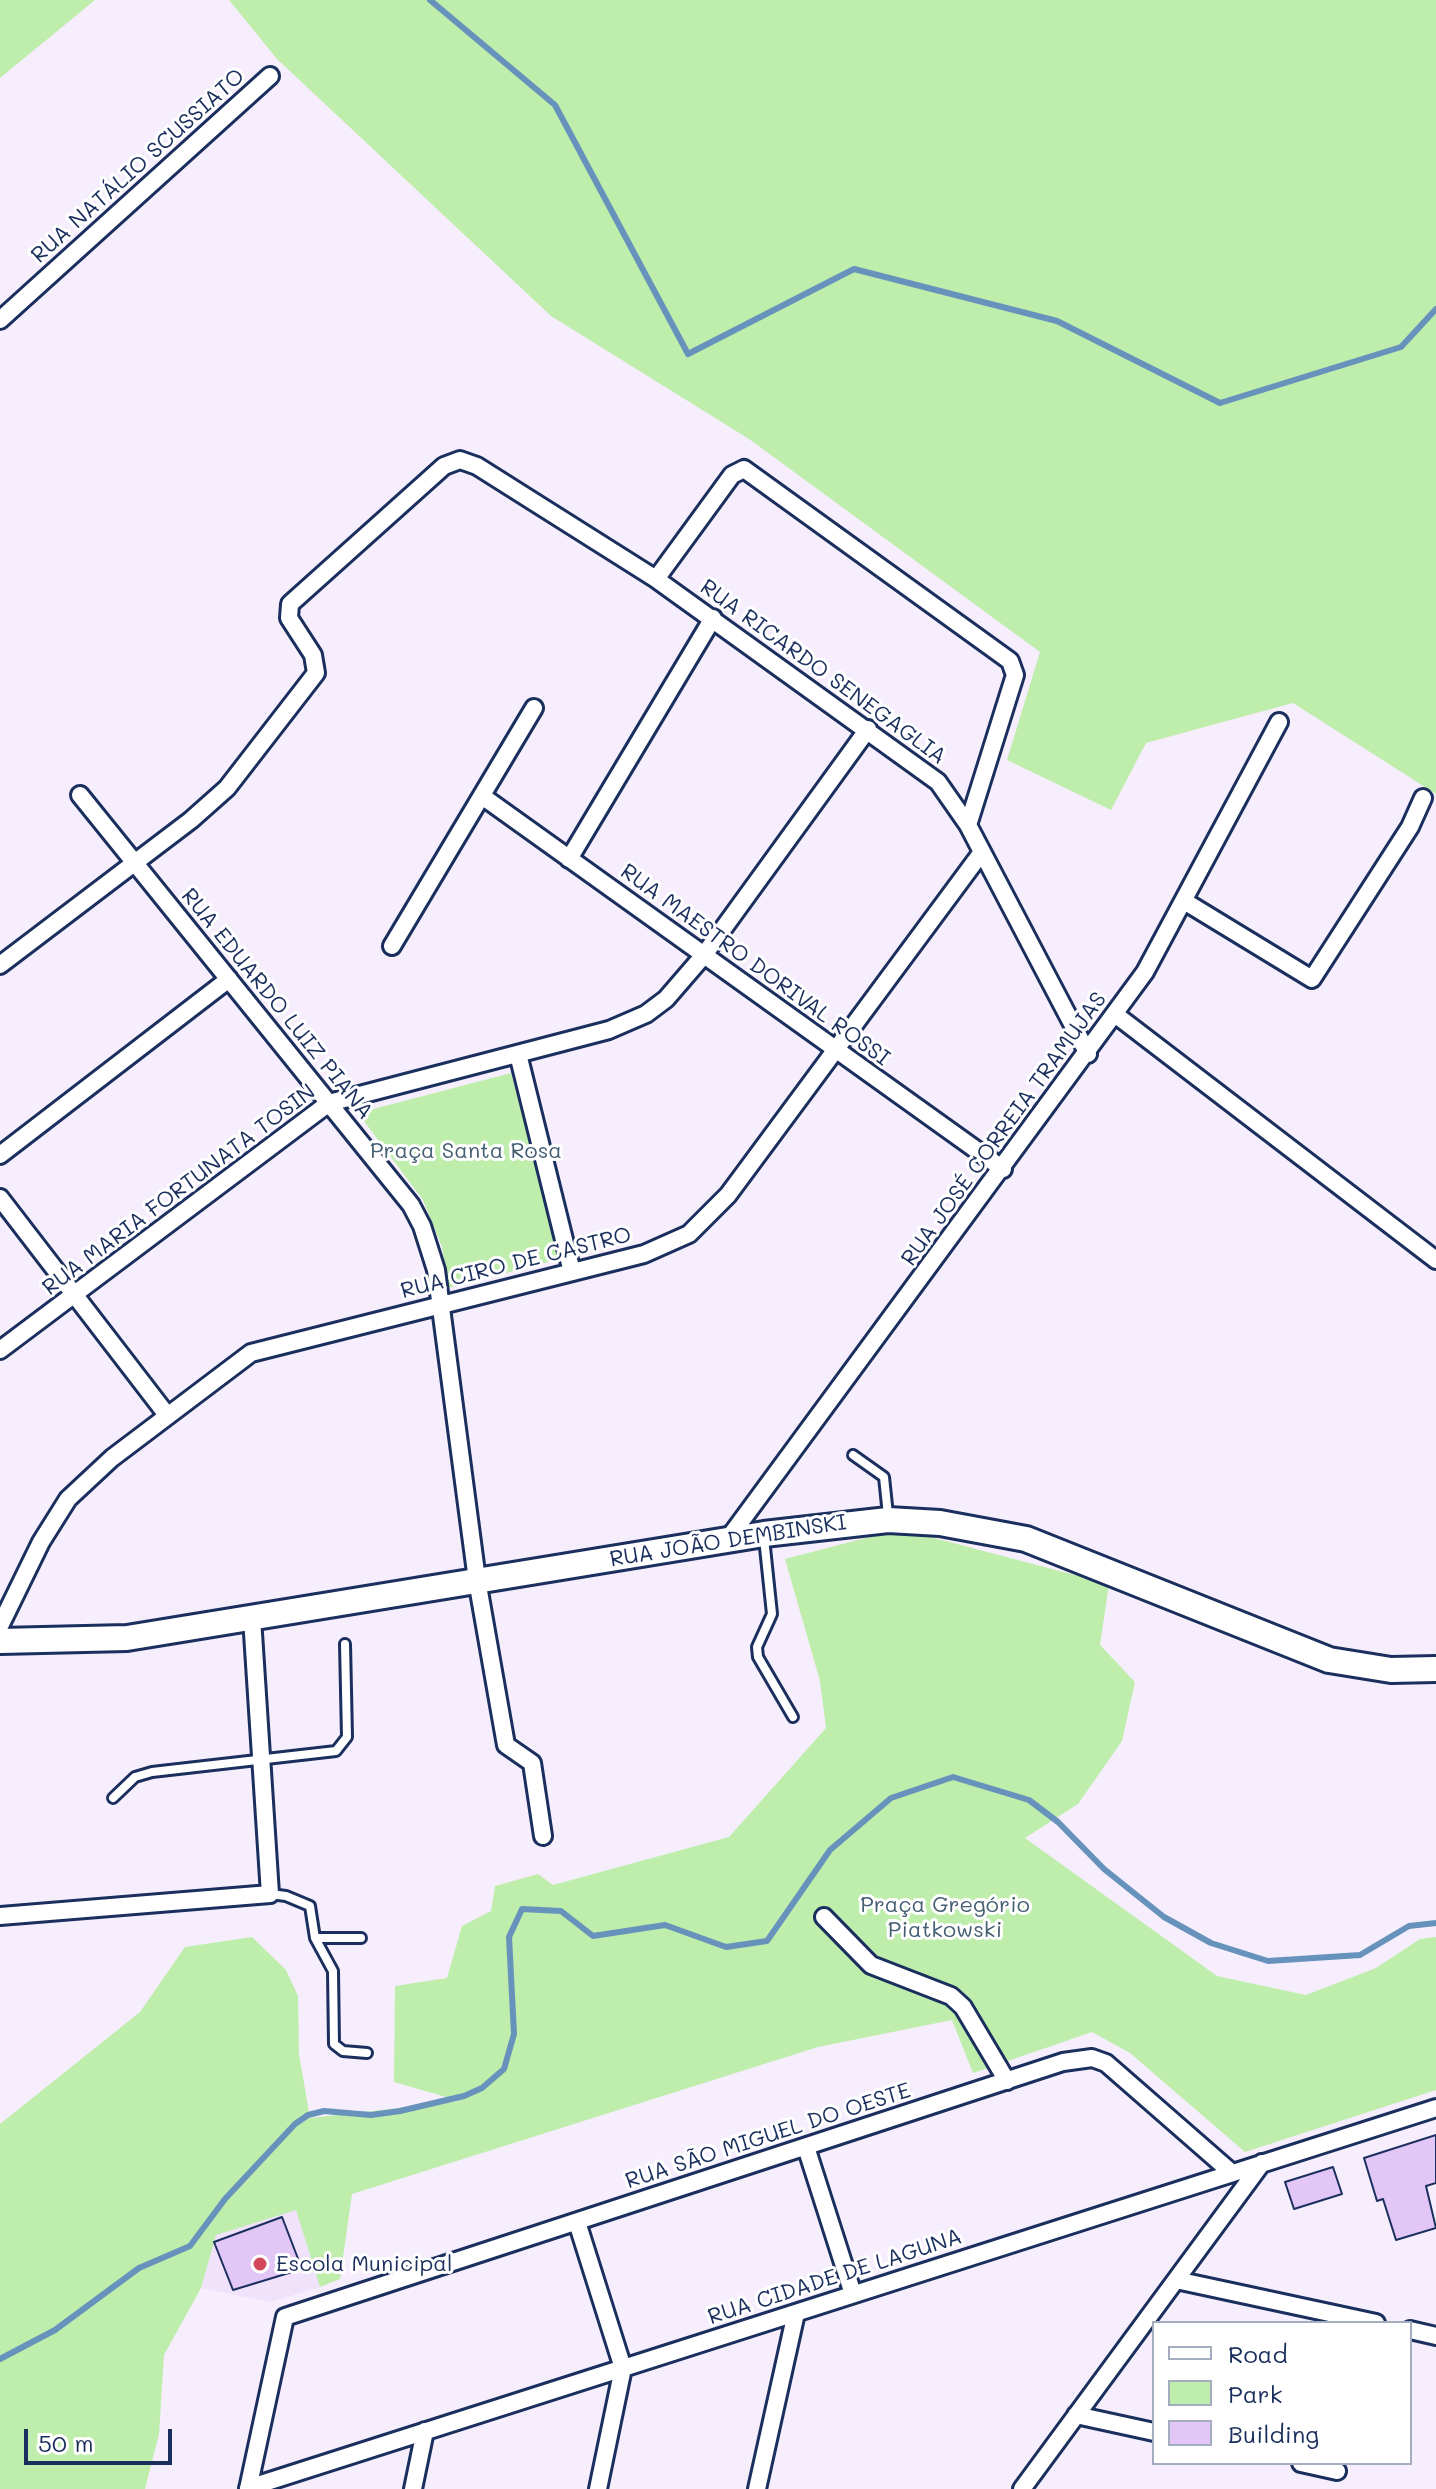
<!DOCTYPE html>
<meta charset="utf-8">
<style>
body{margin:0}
#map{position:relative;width:1436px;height:2489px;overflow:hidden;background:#f6eefc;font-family:Mali,sans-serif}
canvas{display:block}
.legend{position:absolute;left:1152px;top:2321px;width:260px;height:144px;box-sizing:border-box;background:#fff;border:2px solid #a4acbf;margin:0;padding:10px 14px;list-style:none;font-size:24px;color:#1b2f5e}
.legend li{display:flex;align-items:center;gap:16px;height:40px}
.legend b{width:40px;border:2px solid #a4acbf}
.scale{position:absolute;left:24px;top:2429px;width:148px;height:36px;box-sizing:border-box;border:4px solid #1b2f5e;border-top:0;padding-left:10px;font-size:24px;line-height:28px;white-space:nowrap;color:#1b2f5e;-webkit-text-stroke:6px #fff;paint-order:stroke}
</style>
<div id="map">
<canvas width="1436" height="2489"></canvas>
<ul class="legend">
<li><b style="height:10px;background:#fff"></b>Road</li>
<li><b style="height:22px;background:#beedac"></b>Park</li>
<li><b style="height:22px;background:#e2c6f5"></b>Building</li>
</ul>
<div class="scale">50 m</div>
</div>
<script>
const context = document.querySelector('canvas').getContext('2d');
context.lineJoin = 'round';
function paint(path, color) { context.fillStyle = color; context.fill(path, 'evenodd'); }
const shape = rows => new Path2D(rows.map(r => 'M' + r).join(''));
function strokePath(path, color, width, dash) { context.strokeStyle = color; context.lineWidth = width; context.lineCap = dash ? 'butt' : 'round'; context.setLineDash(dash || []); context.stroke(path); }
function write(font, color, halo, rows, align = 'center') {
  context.font = font + ' Mali,sans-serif'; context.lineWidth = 6; context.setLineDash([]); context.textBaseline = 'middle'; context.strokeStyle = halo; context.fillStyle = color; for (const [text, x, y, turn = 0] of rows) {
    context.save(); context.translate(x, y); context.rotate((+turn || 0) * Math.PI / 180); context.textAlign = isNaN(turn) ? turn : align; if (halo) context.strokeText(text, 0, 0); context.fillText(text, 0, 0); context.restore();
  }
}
const built = shape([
 [296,2209,320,2287,271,2302,201,2288,216,2235]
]);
const green = shape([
 [0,0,95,0,0,78],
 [229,0,1436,0,1436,794,1293,703,1146,743,1111,810,1007,760,1040,652,749,439,551,316,277,59],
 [511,1073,560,1259,448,1288,442,1247,423,1200,358,1113],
 [900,1529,1109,1584,1100,1645,1135,1682,1122,1741,1078,1804,1025,1838,1217,1976,1306,1995,1376,1968,1420,1939,1436,1937,1436,2090,1245,2152,1130,2053,1092,2032,973,2073,952,2020,818,2047,352,2194,340,2279,320,2287,296,2210,216,2235,201,2288,164,2355,159,2434,145,2489,0,2489,0,2124,140,2012,185,1947,252,1937,286,1970,298,1996,299,2054,310,2118,460,2101,394,2082,395,1986,447,1978,462,1926,491,1911,495,1886,538,1874,553,1885,729,1837,826,1728,820,1681,785,1559]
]);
const stream = shape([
 [430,0,555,105,688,354,854,269,1057,321,1220,403,1401,347,1436,309],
 [0,2359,55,2330,139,2268,190,2246,225,2199,295,2124,308,2115,324,2111,371,2115,400,2111,464,2096,482,2088,504,2069,514,2034,509,1937,522,1909,561,1911,593,1936,665,1925,726,1947,767,1941,830,1850,891,1798,953,1777,1029,1800,1058,1822,1104,1869,1164,1917,1211,1943,1268,1961,1360,1955,1409,1926,1436,1923]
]);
const building = shape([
 [1436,2135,1436,2183,1426,2186,1436,2228,1396,2240,1383,2199,1377,2201,1364,2158,1436,2135],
 [1333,2167,1342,2194,1294,2209,1285,2182,1333,2167],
 [282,2217,302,2269,233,2290,214,2242,282,2217]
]);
const lane = shape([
 [853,1455,884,1477,888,1515],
 [764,1538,772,1614,757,1647,758,1657,793,1717],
 [113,1798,135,1777,152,1772,336,1751,347,1737,345,1644],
 [270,1894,286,1896,310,1906,315,1938,361,1938],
 [315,1938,333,1971,334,2044,343,2051,367,2053]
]);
const street = shape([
 [0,320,270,76],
 [656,579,732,475,744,469,1010,661,1015,675,968,825],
 [80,795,411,1205,422,1226,436,1270,477,1580,506,1745,532,1763,543,1836],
 [482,796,1003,1169],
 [569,859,713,618],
 [1184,901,1312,979,1410,827,1423,798],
 [392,946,534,708],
 [0,965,191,820,227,788,316,673,313,655,289,618,290,604,444,466,460,460,477,466,656,579,938,782,968,825,1088,1054],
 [1116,1015,1436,1260],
 [518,1054,572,1272],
 [0,1155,229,979],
 [0,1198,167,1415],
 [0,1350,329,1103,609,1030,646,1014,666,999,704,955,868,729],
 [728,1539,1145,972,1279,722],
 [0,1626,41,1542,68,1499,112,1458,251,1353,644,1254,689,1234,728,1195,982,852],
 [0,1916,270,1894,252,1618],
 [824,1917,871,1965,951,1996,963,2007,1007,2081],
 [806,2147,853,2294],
 [577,2222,623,2368,598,2489],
 [1176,2280,1376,2323],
 [1410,2330,1436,2336],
 [1076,2415,1154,2432],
 [1301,2463,1337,2471],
 [248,2488,1436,2108],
 [248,2489,285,2317,1063,2062,1092,2058,1106,2063,1232,2173],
 [413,2489,425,2431],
 [757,2489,796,2313],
 [1022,2489,1262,2163]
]);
const secondary = shape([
 [0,1641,127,1638,764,1534,888,1520,940,1523,1026,1539,1329,1660,1391,1670,1436,1669]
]);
const markers = [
 [260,2264,8,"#d1495b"]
];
const streetNames = [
 ["RUA NATÁLIO SCUSSIATO",138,166,-42],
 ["RUA RICARDO SENEGAGLIA",823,672,36],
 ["RUA MAESTRO DORIVAL ROSSI",755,965,36],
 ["RUA EDUARDO LUIZ PIANA",277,1004,51],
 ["RUA JOSÉ CORREIA TRAMUJAS",1004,1129,-54],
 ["RUA MARIA FORTUNATA TOSIN",179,1190,-37],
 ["RUA CIRO DE CASTRO",516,1263,-14],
 ["RUA JOÃO DEMBINSKI",728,1541,-9],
 ["RUA SÃO MIGUEL DO OESTE",768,2136,-18],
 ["RUA CIDADE DE LAGUNA",835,2277,-18]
];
const parkNames = [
 ["Praça Santa Rosa",466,1151],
 ["Praça Gregório",945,1905],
 ["Piatkowski",945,1930]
];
const poiNames = [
 ["Escola Municipal",276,2264]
];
paint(built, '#f0e2fa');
paint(green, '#beedac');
strokePath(stream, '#6792bc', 6);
paint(building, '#e2c6f5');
strokePath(building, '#1b2f5e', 2);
strokePath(lane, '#1b2f5e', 14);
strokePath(street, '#1b2f5e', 22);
strokePath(secondary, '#1b2f5e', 30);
strokePath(lane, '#fff', 8);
strokePath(street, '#fff', 16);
strokePath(secondary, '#fff', 24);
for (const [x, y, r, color] of markers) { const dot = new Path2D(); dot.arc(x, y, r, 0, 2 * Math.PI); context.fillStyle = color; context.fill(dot); strokePath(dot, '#fff', 3); }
write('22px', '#1b2f5e', '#fff', streetNames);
write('22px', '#445e72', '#fff', parkNames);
write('22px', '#1b2f5e', '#fff', poiNames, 'left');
</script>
